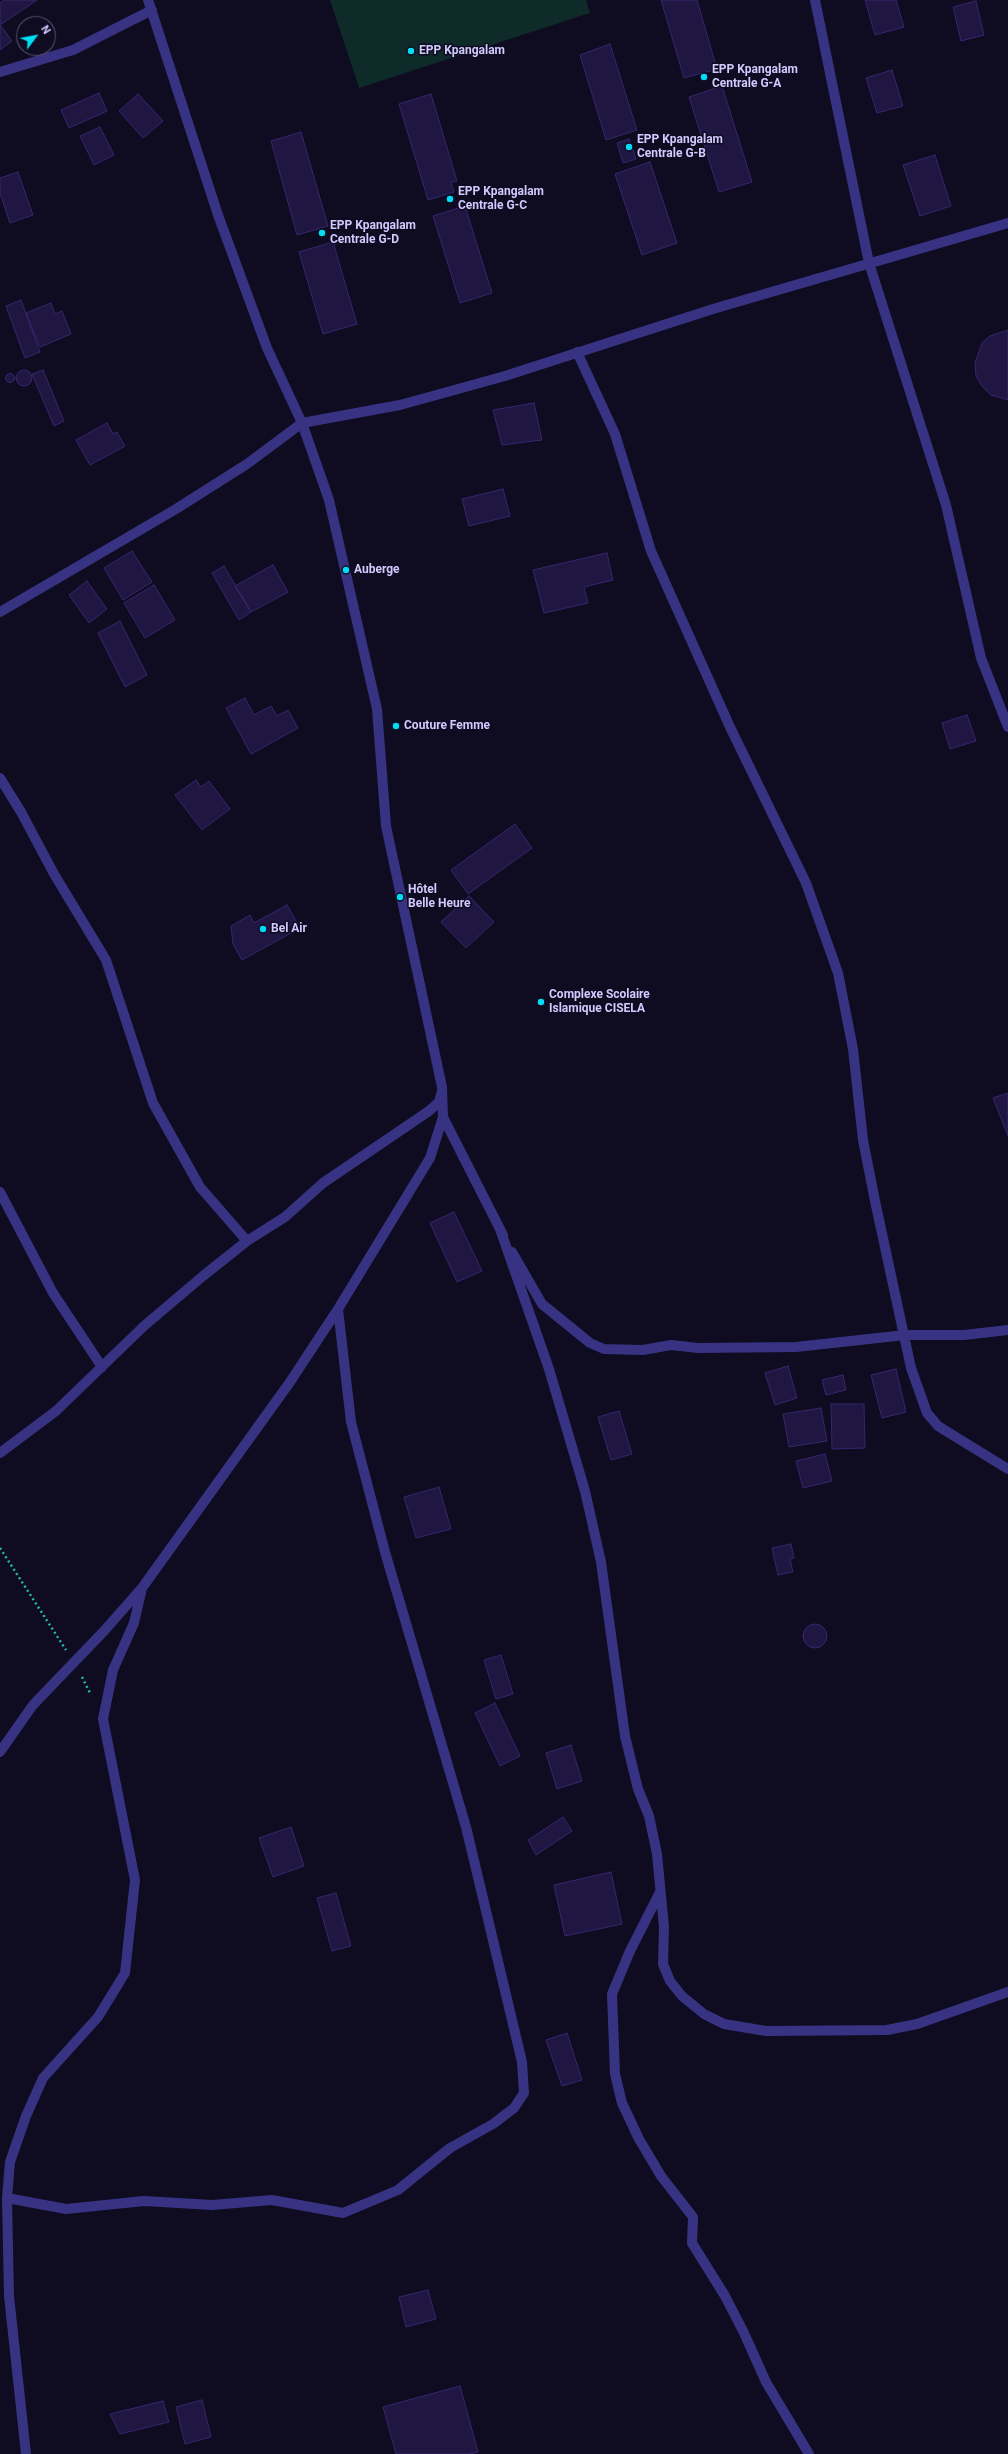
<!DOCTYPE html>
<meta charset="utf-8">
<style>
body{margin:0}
#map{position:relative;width:1008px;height:2454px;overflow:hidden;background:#0f0b20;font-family:Roboto,sans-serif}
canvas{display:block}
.north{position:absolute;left:16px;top:16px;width:40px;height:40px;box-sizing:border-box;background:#0f0b20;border:1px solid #5d5779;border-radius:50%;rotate:58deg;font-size:11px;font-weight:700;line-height:16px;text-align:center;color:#d1caff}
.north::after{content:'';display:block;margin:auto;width:14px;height:18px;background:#00dcf5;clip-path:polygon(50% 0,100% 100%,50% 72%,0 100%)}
</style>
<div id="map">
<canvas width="1008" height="2454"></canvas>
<div class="north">N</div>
</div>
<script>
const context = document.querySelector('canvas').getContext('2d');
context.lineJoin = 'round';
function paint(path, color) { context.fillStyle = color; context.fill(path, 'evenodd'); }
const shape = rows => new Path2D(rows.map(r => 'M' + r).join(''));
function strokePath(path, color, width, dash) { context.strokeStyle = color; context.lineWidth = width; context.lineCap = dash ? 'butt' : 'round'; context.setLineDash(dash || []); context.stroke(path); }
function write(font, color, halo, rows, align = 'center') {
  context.font = font + ' Roboto,sans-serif'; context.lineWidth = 3; context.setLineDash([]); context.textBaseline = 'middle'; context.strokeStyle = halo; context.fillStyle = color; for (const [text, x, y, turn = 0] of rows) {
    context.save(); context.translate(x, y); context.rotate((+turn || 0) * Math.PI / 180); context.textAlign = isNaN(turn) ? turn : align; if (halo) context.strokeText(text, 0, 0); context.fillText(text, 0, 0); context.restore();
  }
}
const green = shape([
 [330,0,586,0,590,13,359,88]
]);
const building = shape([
 [4,0,37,0,0,25,0,3,4,0],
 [661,0,697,0,717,69,684,78,661,0],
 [865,0,896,0,904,27,875,35,865,0],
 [976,1,984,35,961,41,953,7,976,1],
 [1,26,12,41,0,50,0,27,1,26],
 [610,44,637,130,606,140,580,55,610,44],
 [892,70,903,106,877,113,866,78,892,70],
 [722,86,752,182,719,192,689,97,722,86],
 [99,93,107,111,69,128,61,110,99,93],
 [138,94,163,121,143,138,119,111,138,94],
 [431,94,457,181,451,182,454,192,428,200,399,104,431,94],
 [100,127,114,155,94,165,80,136,100,127],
 [301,132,328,226,297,235,271,141,301,132],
 [629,139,636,159,623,163,617,143,629,139],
 [935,155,951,206,920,216,903,165,935,155],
 [650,162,677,243,642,255,615,174,650,162],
 [18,172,33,215,10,223,0,193,0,178,18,172],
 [465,206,492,293,460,303,433,216,465,206],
 [333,242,357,324,323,334,299,252,333,242],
 [21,300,40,352,25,358,6,306,21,300],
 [51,303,55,314,62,311,71,334,40,347,26,313,51,303],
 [1008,330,1008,400,991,395,982,386,976,376,975,363,982,343,990,336,1008,330],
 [43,370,64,421,54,426,32,374,43,370],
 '16 378a8 8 0 1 1 16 0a8 8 0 1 1-16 0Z',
 '5.5 378a4.5 4.5 0 1 1 9 0a4.5 4.5 0 1 1-9 0Z',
 [534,403,542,440,502,445,493,410,534,403],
 [107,423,113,434,117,432,125,446,90,465,76,440,107,423],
 [503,489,510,516,469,526,462,499,503,489],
 [132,551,152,582,123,600,104,568,132,551],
 [607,553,613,580,584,587,588,603,544,613,533,570,607,553],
 [273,565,288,592,251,612,235,586,273,565],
 [224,566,251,612,239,620,212,573,224,566],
 [87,581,107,609,89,623,69,595,87,581],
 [154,585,175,620,145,638,124,603,154,585],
 [120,621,147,675,125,687,98,633,120,621],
 [245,698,254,715,271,706,277,716,288,710,298,728,251,754,226,708,245,698],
 [967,715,976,741,950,749,942,723,967,715],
 [196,780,201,787,209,781,230,809,202,830,175,795,196,780],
 [515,824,532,848,468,894,451,870,515,824],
 [469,896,494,922,466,948,441,922,469,896],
 [287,905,300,928,242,960,233,944,231,926,250,915,254,923,287,905],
 [1008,1093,1008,1136,993,1098,1008,1093],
 [454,1212,482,1271,457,1282,430,1223,454,1212],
 [788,1366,797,1398,775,1405,765,1373,788,1366],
 [896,1369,906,1412,882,1418,871,1375,896,1369],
 [843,1375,846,1390,826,1395,822,1380,843,1375],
 [831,1404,864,1404,865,1448,832,1449,831,1404],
 [821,1408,827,1441,789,1447,783,1414,821,1408],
 [619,1411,632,1454,611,1460,598,1417,619,1411],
 [825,1454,832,1481,803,1488,796,1461,825,1454],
 [439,1487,451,1529,416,1538,404,1497,439,1487],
 [791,1544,794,1558,790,1559,793,1572,778,1575,772,1548,791,1544],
 '803 1636a12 12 0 1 1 24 0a12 12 0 1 1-24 0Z',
 [501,1655,513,1694,496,1699,484,1660,501,1655],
 [495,1703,520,1756,500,1766,475,1713,495,1703],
 [571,1745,582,1781,557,1789,546,1753,571,1745],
 [563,1817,572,1831,536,1855,528,1840,563,1817],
 [291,1827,304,1866,273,1877,259,1838,291,1827],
 [611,1872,622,1924,565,1936,554,1885,611,1872],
 [336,1893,351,1946,332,1951,317,1898,336,1893],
 [567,2033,582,2080,562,2086,546,2040,567,2033],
 [428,2290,436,2319,406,2327,399,2297,428,2290],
 [460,2386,478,2452,470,2454,396,2454,383,2407,460,2386],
 [202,2400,211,2437,185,2444,176,2407,202,2400],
 [163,2401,169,2422,120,2434,110,2414,163,2401]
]);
const path = shape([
 [0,1548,66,1650],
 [82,1677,91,1695]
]);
const street = shape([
 [815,0,869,263,946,505,981,658,1008,727],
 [0,72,73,50,152,10],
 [577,352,615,434,651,551,730,727,806,883,838,973,853,1049,863,1140,875,1201,911,1368,927,1413,938,1426,1008,1469],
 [0,612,176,509,247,464,302,423,400,405,505,376,713,309,1008,223],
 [0,778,21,812,54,874,106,960,153,1103,200,1187,247,1241],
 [443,1117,503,1235],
 [0,1192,53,1293,102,1367],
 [500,1229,549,1369,585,1491,601,1562,625,1736,638,1789,649,1816,657,1854,664,1927,663,1964,670,1981,682,1996,704,2014,724,2024,766,2031,887,2030,917,2024,1008,1992],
 [512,1252,542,1304,590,1343,604,1349,643,1350,671,1345,698,1348,796,1347,905,1335,964,1335,1008,1330],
 [0,1453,56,1411,144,1326,203,1276,247,1241,285,1217,323,1183,429,1111,439,1102,441,1094],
 [0,1752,33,1705,104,1631,141,1589],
 [660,1892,630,1951,612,1994,615,2074,622,2103,639,2139,661,2176,693,2217,692,2243,725,2296,744,2333,766,2382,809,2454],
 [7,2198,66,2209,144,2201,212,2205,272,2200,343,2213,398,2190,450,2148,493,2124,514,2108,524,2093,522,2062,466,1827,385,1552,351,1422,338,1309],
 [26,2454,9,2296,7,2198,10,2162,26,2116,43,2078,98,2017,125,1973,135,1880,103,1719,113,1670,134,1623,142,1588,290,1382,338,1309,430,1158,443,1117,442,1087,386,826,377,709,329,500,302,423,267,348,218,215,148,0]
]);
const markers = [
 [411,51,4,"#00dcf5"],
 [704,77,4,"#00dcf5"],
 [629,147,4,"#00dcf5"],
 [450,199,4,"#00dcf5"],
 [322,233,4,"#00dcf5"],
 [346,570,4,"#00dcf5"],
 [396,726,4,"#00dcf5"],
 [400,897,4,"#00dcf5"],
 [263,929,4,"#00dcf5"],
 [541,1002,4,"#00dcf5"]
];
const poiNames = [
 ["EPP Kpangalam",419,51],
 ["EPP Kpangalam",712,70],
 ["Centrale G-A",712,84],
 ["EPP Kpangalam",637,140],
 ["Centrale G-B",637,154],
 ["EPP Kpangalam",458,192],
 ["Centrale G-C",458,206],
 ["EPP Kpangalam",330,226],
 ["Centrale G-D",330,240],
 ["Auberge",354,570],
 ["Couture Femme",404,726],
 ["Hôtel",408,890],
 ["Belle Heure",408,904],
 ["Bel Air",271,929],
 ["Complexe Scolaire",549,995],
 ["Islamique CISELA",549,1009]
];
paint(green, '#0e2a29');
paint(building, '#1f1642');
strokePath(building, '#36276f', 1);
strokePath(path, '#26b7af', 2.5, [2, 3]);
strokePath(street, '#373382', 10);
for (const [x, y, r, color] of markers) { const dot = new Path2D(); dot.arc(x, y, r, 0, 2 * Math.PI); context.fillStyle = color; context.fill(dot); strokePath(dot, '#0f0b20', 1.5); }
write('bold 12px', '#d1caff', '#0f0b20', poiNames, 'left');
</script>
